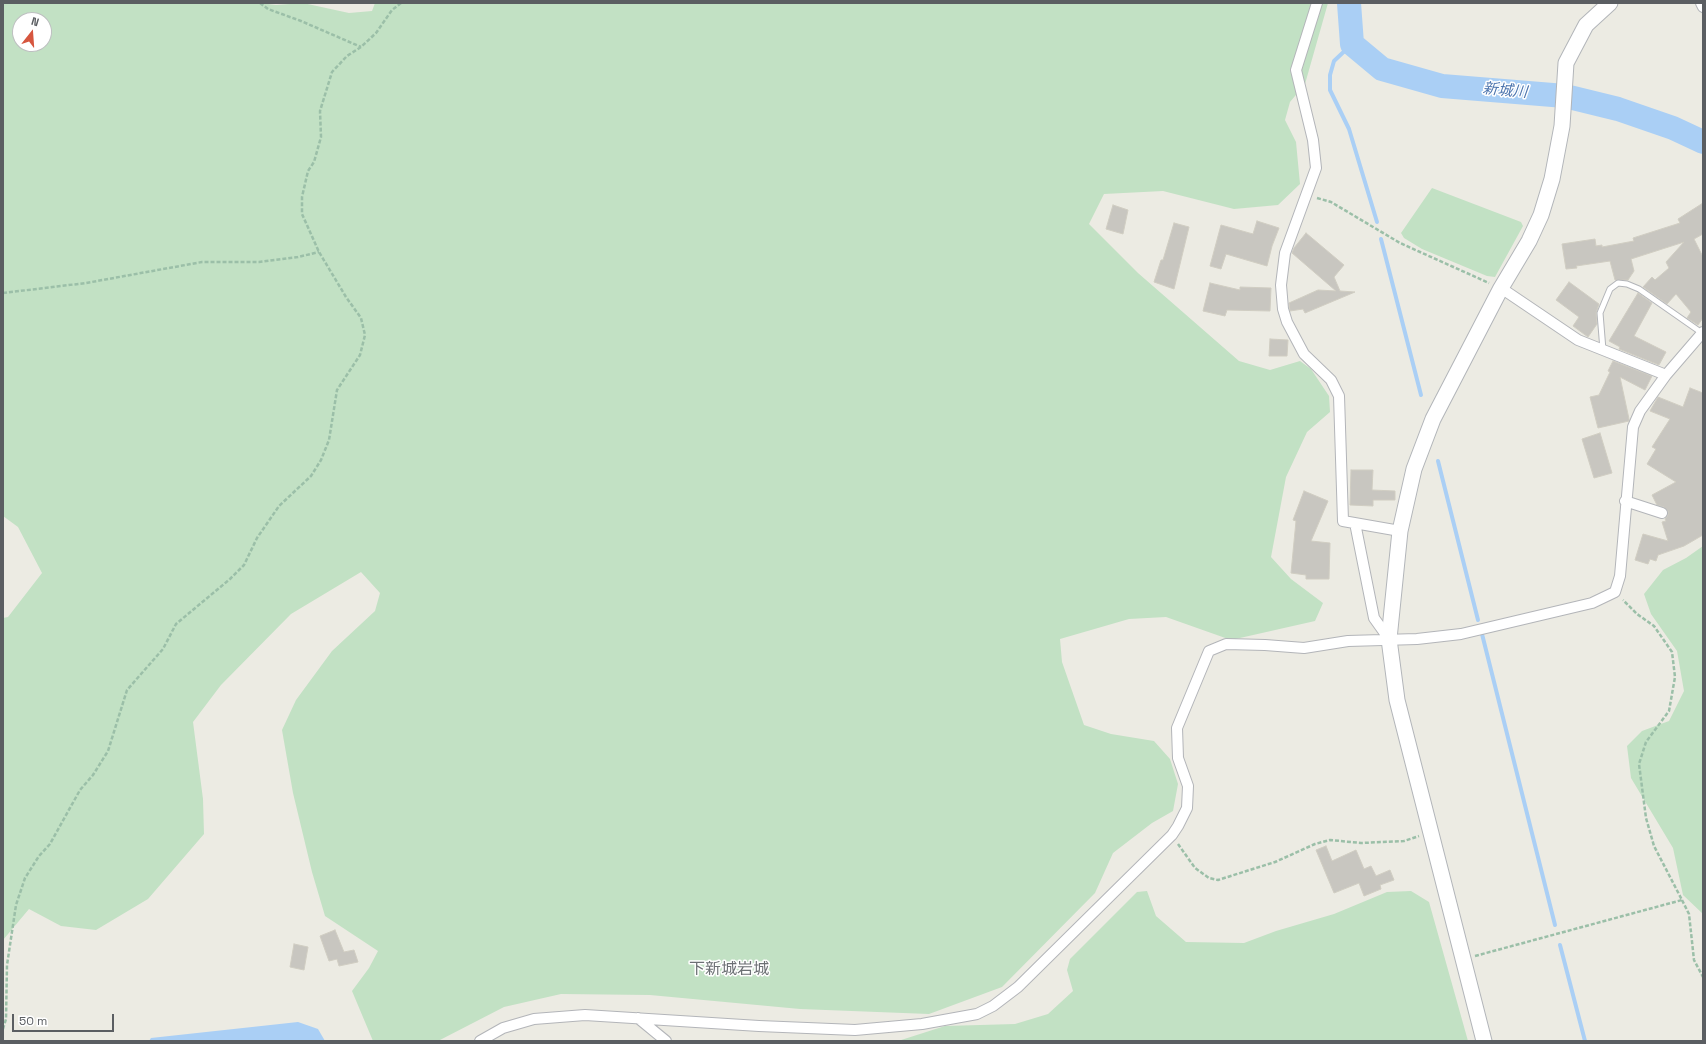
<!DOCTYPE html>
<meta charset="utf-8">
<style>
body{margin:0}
#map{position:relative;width:1706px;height:1044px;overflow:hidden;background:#ecebe3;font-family:"Space Grotesk",sans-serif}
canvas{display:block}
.frame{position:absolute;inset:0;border:4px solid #5b5e62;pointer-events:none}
.north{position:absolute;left:12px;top:12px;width:40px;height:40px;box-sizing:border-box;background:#fff;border:1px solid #bdbfc0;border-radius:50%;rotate:17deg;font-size:11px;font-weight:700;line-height:16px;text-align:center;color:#5b5e62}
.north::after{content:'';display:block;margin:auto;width:14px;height:18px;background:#d6563f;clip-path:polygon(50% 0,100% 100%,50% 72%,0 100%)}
.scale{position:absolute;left:12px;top:1014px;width:102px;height:18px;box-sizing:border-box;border:2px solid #5b5e62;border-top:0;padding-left:5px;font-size:12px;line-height:14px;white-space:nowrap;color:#5b5e62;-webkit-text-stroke:3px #fff;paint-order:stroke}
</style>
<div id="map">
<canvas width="1706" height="1044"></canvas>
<div class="frame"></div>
<div class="north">N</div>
<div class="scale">50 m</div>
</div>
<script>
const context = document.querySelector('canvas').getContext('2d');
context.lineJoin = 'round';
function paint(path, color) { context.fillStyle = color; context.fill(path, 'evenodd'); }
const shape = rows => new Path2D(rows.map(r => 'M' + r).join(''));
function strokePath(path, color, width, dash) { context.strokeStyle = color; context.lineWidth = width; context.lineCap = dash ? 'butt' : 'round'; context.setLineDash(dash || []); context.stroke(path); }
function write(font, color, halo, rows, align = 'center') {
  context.font = font + ' "Space Grotesk","Noto Sans JP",sans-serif'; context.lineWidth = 3; context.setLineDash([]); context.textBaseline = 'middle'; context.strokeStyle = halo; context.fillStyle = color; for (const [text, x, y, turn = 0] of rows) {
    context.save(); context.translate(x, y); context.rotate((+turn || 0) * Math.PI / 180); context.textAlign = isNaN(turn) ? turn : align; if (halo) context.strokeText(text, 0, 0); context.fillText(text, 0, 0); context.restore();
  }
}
const green = shape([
 [3,3,260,3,276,5,303,3,349,13,372,11,375,3,1328,3,1305,84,1290,102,1285,120,1296,142,1300,184,1278,205,1234,209,1163,191,1104,194,1089,224,1138,273,1239,361,1270,370,1300,361,1311,369,1329,396,1330,412,1307,432,1286,477,1271,557,1291,579,1323,603,1315,621,1231,640,1166,617,1129,619,1060,639,1062,662,1084,725,1111,734,1154,741,1170,759,1178,784,1173,811,1152,823,1113,853,1095,893,1002,987,929,1014,800,1009,650,995,561,994,504,1007,438,1041,373,1041,352,991,369,968,378,951,325,916,312,872,293,793,282,730,296,700,332,651,375,611,380,593,361,572,291,614,221,685,193,722,203,799,204,834,148,899,96,930,61,926,29,909,3,940,3,618,8,617,42,573,18,527,3,516],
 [20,20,44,20,44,44,20,44],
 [1432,188,1521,222,1523,226,1495,277,1487,276,1422,249,1404,238,1401,233],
 [1703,546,1703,914,1683,895,1673,848,1631,778,1627,746,1642,731,1669,721,1684,691,1677,651,1651,614,1644,594,1663,570,1686,558],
 [1147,891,1156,916,1186,942,1244,943,1276,931,1334,914,1387,892,1411,891,1429,902,1468,1041,898,1041,945,1026,1015,1024,1048,1014,1073,991,1067,970,1070,959,1137,892]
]);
const water = shape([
 [298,1022,318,1029,325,1041,149,1041,151,1038]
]);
const stream = shape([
 [1352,44,1334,61,1330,75,1330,90,1349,129,1377,222],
 [1381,239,1421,395],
 [1438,461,1478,620],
 [1482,634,1555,925],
 [1560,945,1585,1041]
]);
const river = shape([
 [1349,3,1352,44,1382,69,1442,86,1565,96,1618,109,1673,128,1703,142]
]);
const building = shape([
 [1703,203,1703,234,1694,239,1703,257,1703,318,1698,325,1687,318,1691,312,1676,294,1667,304,1643,287,1652,277,1655,280,1669,268,1666,262,1684,242,1631,259,1634,271,1628,280,1615,280,1610,261,1576,266,1577,268,1566,269,1562,244,1595,239,1596,246,1602,245,1602,247,1634,241,1633,238,1680,223,1678,219,1703,203],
 [1113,205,1128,210,1123,234,1106,229,1113,205],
 [1257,221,1279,228,1272,246,1267,266,1226,254,1221,269,1210,266,1221,225,1253,234,1257,221],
 [1174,223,1189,227,1174,289,1154,282,1161,260,1163,260,1174,223],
 [1306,233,1344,265,1334,277,1340,291,1355,292,1305,313,1303,309,1290,311,1289,303,1318,290,1336,291,1292,253,1294,248,1306,233],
 [1569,282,1599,304,1596,313,1597,324,1588,337,1573,326,1579,317,1556,300,1569,282],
 [1210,283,1240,290,1240,287,1271,288,1270,311,1227,310,1225,316,1203,311,1210,283],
 [1638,293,1652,303,1634,336,1666,352,1659,365,1619,349,1620,347,1609,341,1638,293],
 [1270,339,1288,340,1287,356,1269,356,1270,339],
 [1613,361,1652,376,1645,390,1620,377,1629,419,1629,421,1598,428,1590,397,1599,395,1610,372,1608,371,1613,361],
 [1690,388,1703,393,1703,535,1684,546,1658,555,1656,561,1650,559,1648,564,1635,560,1643,534,1668,541,1662,522,1666,521,1665,519,1668,515,1668,511,1664,507,1657,505,1652,495,1676,482,1647,464,1656,449,1652,447,1670,419,1650,411,1658,397,1683,407,1690,388],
 [1600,433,1612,473,1594,478,1582,439,1600,433],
 [1351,470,1373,470,1372,490,1395,491,1395,500,1373,500,1373,506,1350,505,1351,470],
 [1304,491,1328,501,1311,541,1330,543,1329,579,1306,579,1306,575,1291,573,1296,521,1293,520,1304,491],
 [1326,846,1332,861,1356,850,1364,869,1371,866,1376,876,1390,870,1394,880,1380,885,1381,889,1364,896,1359,883,1334,893,1316,850,1326,846],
 [335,930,344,952,354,950,358,962,339,966,337,959,329,961,320,936,335,930],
 [294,944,308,947,304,970,290,967,294,944]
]);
const path = shape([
 [260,3,268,9,301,21,361,47],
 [1317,198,1331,202,1400,243,1489,283],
 [3,293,86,283,202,262,259,262,298,257,319,252],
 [1178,844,1195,868,1209,878,1218,880,1275,862,1315,844,1330,840,1361,843,1404,841,1419,836],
 [1682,900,1689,914,1694,960,1703,977],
 [1475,956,1682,900,1654,846,1646,818,1639,764,1646,742,1669,711,1675,677,1672,652,1654,626,1637,614,1623,600],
 [3,1029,6,1019,7,965,16,905,25,878,39,856,50,844,80,790,93,775,108,751,127,690,163,649,176,624,230,579,244,565,257,538,279,506,311,476,321,460,329,440,337,390,360,355,365,335,361,318,346,297,319,252,302,214,302,197,308,171,314,162,321,137,320,111,332,72,347,56,361,47,376,33,392,10,401,3]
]);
const lane = shape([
 [1603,350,1600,313,1610,289,1618,283,1627,284,1639,289,1702,333]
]);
const street = shape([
 [1317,3,1296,70,1313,140,1316,168,1285,253,1281,285,1283,309,1287,322,1304,354,1331,380,1339,396,1343,521,1400,531],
 [1701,3,1703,7],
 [1501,288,1578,340,1666,375],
 [1625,501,1662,513],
 [1355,523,1374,618,1389,639],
 [638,1018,666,1041],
 [480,1041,503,1028,534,1019,585,1015,759,1026,855,1030,922,1024,977,1014,993,1006,1018,987,1172,835,1178,826,1187,808,1188,786,1178,758,1177,728,1209,651,1226,644,1265,645,1304,648,1348,641,1417,639,1461,634,1592,603,1615,592,1620,576,1633,427,1640,411,1666,375,1703,332]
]);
const secondary = shape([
 [1484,1041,1397,700,1389,639,1400,531,1414,469,1433,419,1501,288,1529,241,1541,215,1552,179,1562,126,1566,63,1586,25,1610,3]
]);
const waterNames = [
 ["新城川",1505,91,5]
];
const quarterNames = [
 ["下新城岩城",729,970]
];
paint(green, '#c2e1c4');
paint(water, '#aacff5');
strokePath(stream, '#aacff5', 4);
strokePath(river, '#aacff5', 24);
paint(building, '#c8c6c0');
strokePath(building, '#d0cdc2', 1);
strokePath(lane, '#b3b5b9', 7);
strokePath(street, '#b3b5b9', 12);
strokePath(secondary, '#b2b5b9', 17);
strokePath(path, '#9bbfa8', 2.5, [4, 2]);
strokePath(lane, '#fff', 5);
strokePath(street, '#fff', 10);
strokePath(secondary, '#fff', 15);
write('italic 15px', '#4d75ae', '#fff', waterNames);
write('16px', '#6c7074', '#fff', quarterNames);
</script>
